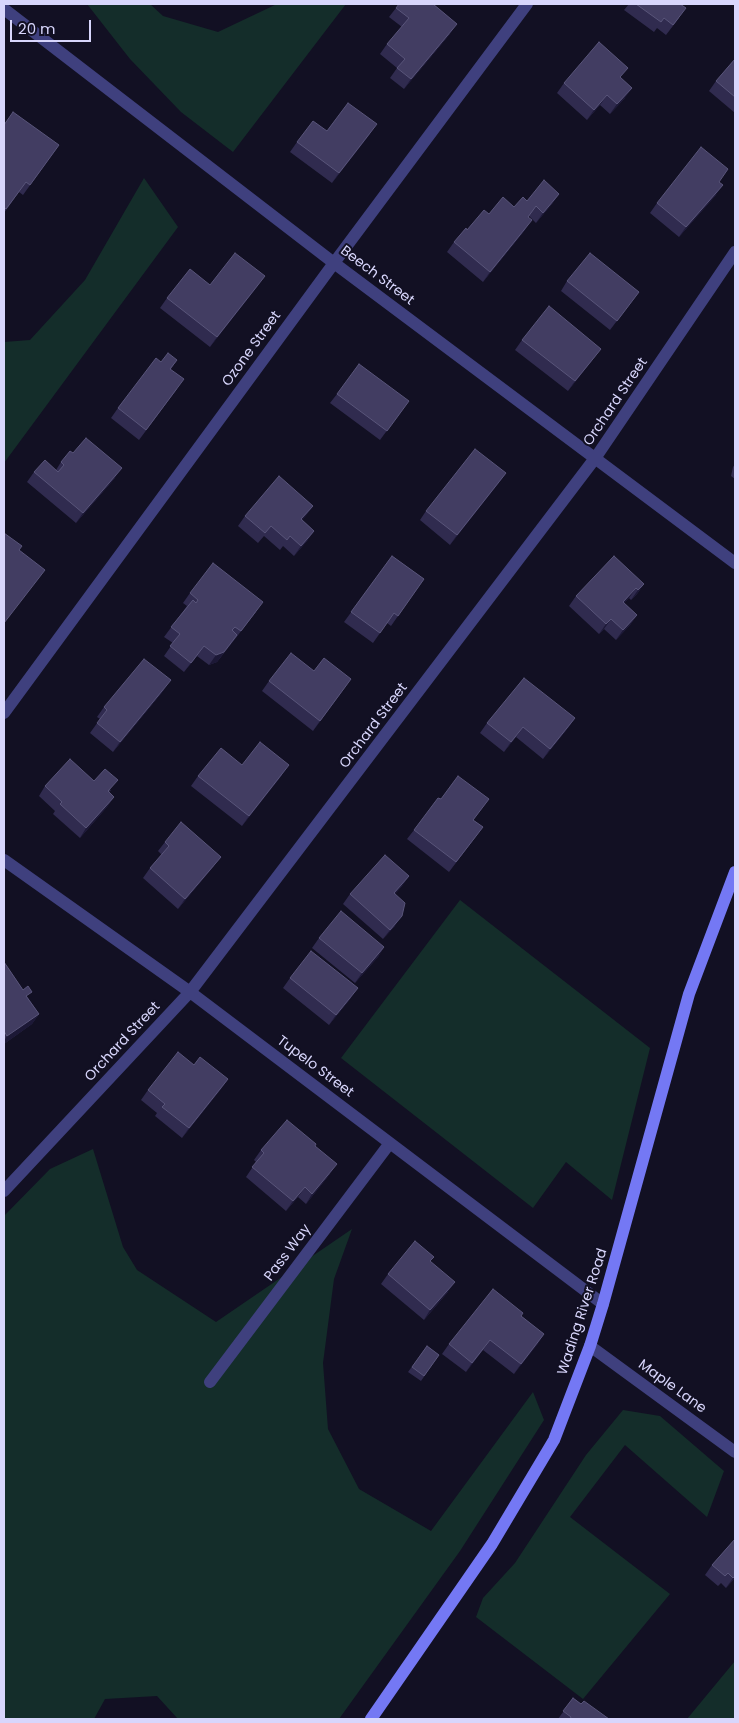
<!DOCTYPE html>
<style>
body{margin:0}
#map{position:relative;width:739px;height:1723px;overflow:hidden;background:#121023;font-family:Poppins,sans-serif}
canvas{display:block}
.frame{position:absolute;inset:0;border:5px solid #d8d6fc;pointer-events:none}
.scale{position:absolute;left:10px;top:20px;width:81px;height:22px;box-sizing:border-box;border:2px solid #d8d6fc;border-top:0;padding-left:6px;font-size:15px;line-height:18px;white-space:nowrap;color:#d8d6fc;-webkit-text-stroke:4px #121023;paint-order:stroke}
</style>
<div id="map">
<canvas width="739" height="1723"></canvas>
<div class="frame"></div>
<div class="scale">20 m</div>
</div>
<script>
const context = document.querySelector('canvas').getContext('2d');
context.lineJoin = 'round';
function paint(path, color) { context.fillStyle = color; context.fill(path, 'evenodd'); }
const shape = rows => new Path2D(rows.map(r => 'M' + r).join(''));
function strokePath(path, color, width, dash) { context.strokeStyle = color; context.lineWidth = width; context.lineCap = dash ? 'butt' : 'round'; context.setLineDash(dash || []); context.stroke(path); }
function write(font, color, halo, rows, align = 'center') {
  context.font = font + ' Poppins,sans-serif'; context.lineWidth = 4; context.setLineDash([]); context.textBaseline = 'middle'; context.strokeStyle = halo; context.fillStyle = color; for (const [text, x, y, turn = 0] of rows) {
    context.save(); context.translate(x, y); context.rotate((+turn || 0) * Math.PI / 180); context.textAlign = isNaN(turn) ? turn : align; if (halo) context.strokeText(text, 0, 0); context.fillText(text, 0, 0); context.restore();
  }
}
const green = shape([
 [87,4,150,4,163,16,218,32,277,4,346,4,233,152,181,112,130,59],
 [144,178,178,227,4,463,4,342,30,340,85,280],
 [460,900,650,1048,612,1200,566,1162,533,1208,341,1058],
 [93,1149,123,1247,137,1270,216,1322,352,1229,334,1279,323,1363,328,1429,359,1489,431,1531,533,1392,544,1420,460,1551,339,1719,178,1719,157,1696,105,1699,94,1719,4,1719,4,1216,50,1169],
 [623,1410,660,1416,724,1471,707,1517,625,1445,570,1517,670,1594,583,1699,476,1617,483,1598,515,1563,586,1455],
 [735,1661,735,1719,687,1719]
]);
const minor = shape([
 [4,9,334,263,735,563],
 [4,713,334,263,527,4],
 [4,860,190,992,603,1304],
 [4,1191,190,992,596,457,735,252],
 [590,1346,735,1452],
 [210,1382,390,1143]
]);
const secondary = shape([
 [371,1719,492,1544,554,1440,590,1346,603,1304,689,994,735,872]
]);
const wall = shape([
 [629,4,680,4,679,18,666,35,657,28,654,32,624,10],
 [396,8,450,34,404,89,390,78,397,68,380,54,387,44,402,27,389,17],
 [735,59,735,113,709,91,716,81],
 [621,78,625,98,610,114,600,105,587,120,557,93,564,83],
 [4,125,59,145,23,195,19,192,4,213],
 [327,131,370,134,332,183,290,152,297,142],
 [719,182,716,195,679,237,650,213,657,203],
 [559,194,552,204,536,223,529,216,525,230,483,282,447,252,454,242,467,230,489,214,514,207,527,201],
 [265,276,210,347,160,308,167,298,210,285],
 [567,281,639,292,610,330,561,291],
 [522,340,601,349,568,391,515,350],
 [177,360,171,369,177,389,139,440,111,418,118,408,161,362],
 [337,394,409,401,380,440,330,403],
 [73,453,115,478,76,523,27,482,34,472,56,470,61,462],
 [735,464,735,479,731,476,733,467],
 [506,473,450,545,420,520,426,511],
 [313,506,302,520,314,531,307,541,294,556,283,546,280,550,264,536,258,543,238,526,245,516],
 [392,556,424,579,391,626,387,623,373,643,344,622],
 [644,584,637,594,631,600,629,598,624,603,637,615,630,625,616,640,604,629,599,634,569,606,576,596],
 [190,593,256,612,217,662,209,665,197,656,184,672,164,656,173,643,164,637,187,606,183,603],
 [314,671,351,679,313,731,262,691,269,681],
 [164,690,113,752,90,733,100,719,97,717,104,707],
 [575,718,568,728,543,759,516,737,504,752,480,733,487,723],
 [242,765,282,775,242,826,191,786,198,776],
 [94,781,111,790,109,792,114,797,107,807,80,838,53,814,55,811,39,796,45,786],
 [441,799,489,799,473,820,483,827,449,872,407,839,414,830],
 [165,842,214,866,178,909,143,878,150,868,162,855,158,851],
 [409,876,402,886,395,894,395,926,383,939,343,904,350,894],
 [319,938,384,947,378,957,355,983,312,948],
 [4,962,39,1014,32,1024,4,1044],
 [290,978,351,998,329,1025,283,988],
 [194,1065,228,1079,221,1089,182,1138,155,1116,157,1113,141,1100,148,1090],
 [315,1146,330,1174,306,1204,298,1197,286,1211,246,1177,256,1162,254,1160,261,1150],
 [434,1257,430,1261,448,1292,424,1320,381,1284,388,1274],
 [521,1316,544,1334,514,1374,483,1350,466,1372,442,1354,449,1344],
 [427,1346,439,1355,421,1381,408,1372],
 [735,1539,735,1578,726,1588,721,1583,718,1586,705,1575,712,1565],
 [573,1698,581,1704,609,1719,558,1719]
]);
const shadedWall = shape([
 [457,24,450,34,404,89,411,79],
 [632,88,625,98,610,114,617,104],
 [607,95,600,105,587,120,594,110],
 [377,124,370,134,332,183,339,173],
 [723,185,716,195,679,237,686,227],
 [559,194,552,204,536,223,543,213],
 [532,220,525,230,483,282,490,272],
 [265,276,258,286,210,347,217,337],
 [601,349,594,358,568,391,575,381],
 [122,468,115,478,76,523,83,513],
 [506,473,499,483,450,545,457,535],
 [313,506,306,516,294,529,301,519],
 [314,531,307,541,294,556,301,546],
 [644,584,637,594,631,600,638,590],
 [636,588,629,598,616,612,623,602],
 [637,615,630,625,616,640,623,630],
 [611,619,604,629,599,634,606,624],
 [237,635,217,662,209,665,216,655],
 [204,646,197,656,184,672,191,663],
 [351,679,344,689,313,731,320,721],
 [171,680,164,690,113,752,120,742],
 [575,718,568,728,543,759,550,749],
 [523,727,516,737,504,752,511,742],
 [289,765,282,775,242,826,249,816],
 [114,797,107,807,80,838,86,828],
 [221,857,214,866,178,909,185,899],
 [409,876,402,886,387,903,394,893],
 [402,916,395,926,383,939,390,930],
 [384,947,378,957,355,983,362,973],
 [358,988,351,998,329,1025,336,1015],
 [39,1014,32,1024,4,1044,4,1041,7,1036],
 [228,1079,221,1089,182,1138,189,1128],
 [337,1164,330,1174,306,1204,312,1194],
 [305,1187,298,1197,286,1211,293,1201],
 [455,1282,448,1292,424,1320,430,1310],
 [544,1334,538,1344,514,1374,521,1364],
 [490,1340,483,1350,466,1372,472,1363],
 [735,1576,735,1578,726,1588,733,1578]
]);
const building = shape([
 [399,4,433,4,457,24,411,79,397,68,405,59,387,44,409,18,396,8,399,4],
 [636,4,680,4,686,8,673,25,664,18,661,22,636,4],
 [599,42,628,68,620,77,632,88,617,104,607,95,594,110,564,83,599,42],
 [735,59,735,97,716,81,735,59],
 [348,103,377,124,339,173,297,142,313,121,327,131,348,103],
 [13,112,59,145,30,185,26,182,6,209,4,207,4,125,13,112],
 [701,147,728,169,719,182,723,185,686,227,657,203,701,147],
 [544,180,559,194,543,213,536,206,528,217,532,220,490,272,454,242,466,228,467,230,484,210,489,214,503,197,514,207,523,197,527,201,544,180],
 [235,253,265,276,217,337,167,298,190,269,210,285,235,253],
 [590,253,639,292,617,321,567,281,590,253],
 [549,306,601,349,575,381,522,340,549,306],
 [168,353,177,360,170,369,184,379,146,430,118,408,156,358,161,362,168,353],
 [359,364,409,401,387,431,337,394,359,364],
 [86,438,122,468,83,513,34,472,45,460,58,472,64,465,61,462,70,451,73,453,86,438],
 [475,449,506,473,457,535,426,511,475,449],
 [279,476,313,506,301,519,314,531,301,546,290,536,287,540,271,526,265,533,245,516,279,476],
 [4,533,22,546,19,550,45,570,4,623,4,533],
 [392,556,424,579,398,616,394,613,380,633,351,612,392,556],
 [614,556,644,584,638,590,636,588,623,602,637,615,623,630,611,619,606,624,576,596,614,556],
 [213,563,263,602,241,631,235,627,232,630,237,635,224,652,216,655,204,646,191,663,170,646,180,634,171,627,193,600,196,603,198,600,190,593,213,563],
 [291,653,314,671,324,658,351,679,320,721,269,681,291,653],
 [144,659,171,680,120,742,97,723,107,710,104,707,144,659],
 [524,678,575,718,550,749,523,727,511,742,487,723,524,678],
 [260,742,289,765,249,816,198,776,221,748,242,765,260,742],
 [70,759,94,781,105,769,118,780,108,791,114,797,86,828,60,804,62,802,45,786,70,759],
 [458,776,489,799,473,820,483,827,456,862,414,830,438,798,441,799,458,776],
 [181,822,221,857,185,899,150,868,169,846,165,842,181,822],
 [385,855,409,876,394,893,405,903,402,916,390,930,350,894,385,855],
 [341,911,384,947,362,973,319,938,341,911],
 [311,951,358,988,336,1015,290,978,311,951],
 [4,962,23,990,28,986,32,992,26,996,39,1014,7,1036,4,1031,4,962],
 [178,1052,194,1065,200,1057,228,1079,189,1128,162,1107,165,1104,148,1090,178,1052],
 [287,1120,316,1144,315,1146,337,1164,312,1194,305,1187,293,1201,252,1167,264,1153,261,1150,287,1120],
 [415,1241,434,1257,430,1261,455,1282,430,1310,388,1274,415,1241],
 [493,1289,523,1313,521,1316,544,1334,521,1364,490,1340,472,1363,449,1344,493,1289],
 [427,1346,439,1355,424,1376,412,1367,427,1346],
 [735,1539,735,1576,733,1578,728,1573,725,1576,712,1565,735,1539],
 [573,1698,581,1704,584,1701,609,1719,570,1719,571,1717,563,1711,573,1698]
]);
const streetNames = [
 ["Beech Street",377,276,37],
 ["Ozone Street",252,349,-54],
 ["Orchard Street",616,402,-56],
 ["Orchard Street",374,726,-53],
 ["Orchard Street",123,1042,-47],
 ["Tupelo Street",315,1067,37],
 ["Pass Way",288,1253,-53],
 ["Wading River Road",583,1312,-72],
 ["Maple Lane",672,1387,36]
];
paint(green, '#142d2a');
strokePath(minor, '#3f407e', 12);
strokePath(secondary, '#7478f4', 12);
paint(wall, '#302b4f');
paint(shadedWall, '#1c1836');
paint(building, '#423d62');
strokePath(building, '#59557a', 1);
write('14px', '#d8d6fc', '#121023', streetNames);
</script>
